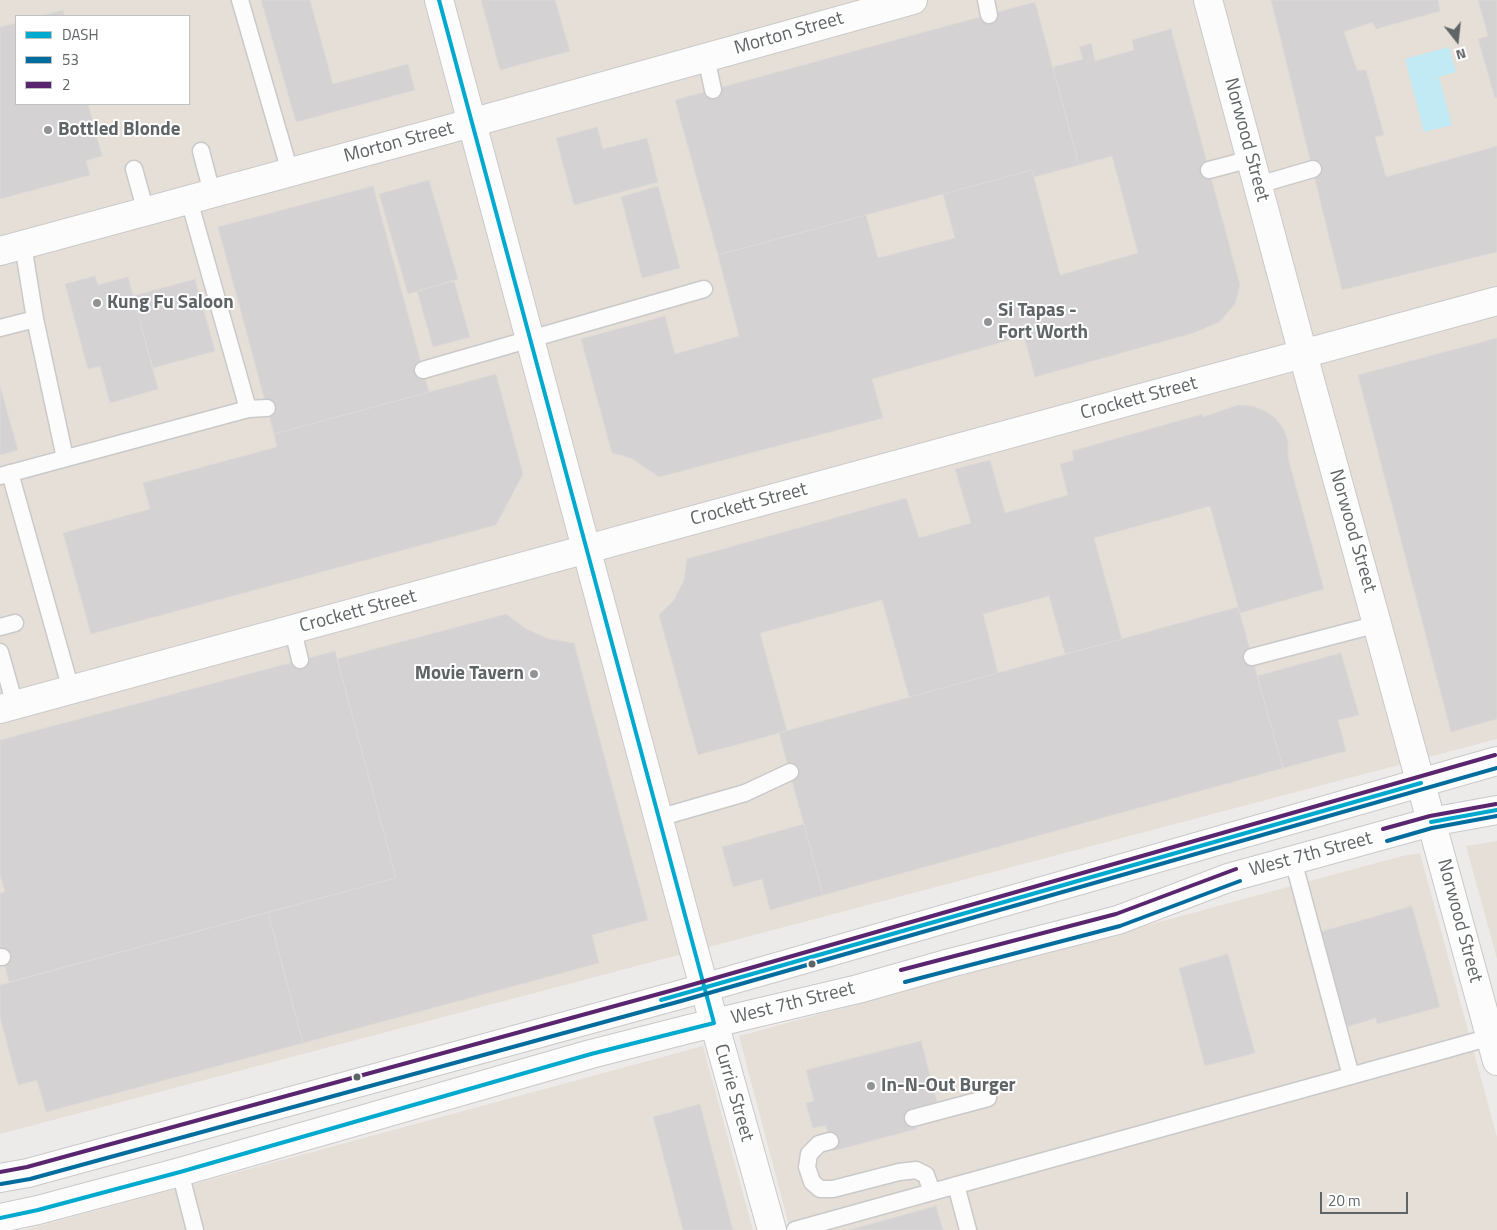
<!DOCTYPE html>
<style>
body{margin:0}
#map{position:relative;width:1497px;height:1230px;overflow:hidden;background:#edebe9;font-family:"Titillium Web",sans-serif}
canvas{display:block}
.legend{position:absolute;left:15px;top:15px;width:175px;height:90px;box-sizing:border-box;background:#fff;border:1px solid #bfc1c2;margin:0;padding:6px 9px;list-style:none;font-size:15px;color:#5f6466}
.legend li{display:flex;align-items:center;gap:10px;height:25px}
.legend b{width:25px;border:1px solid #bfc1c2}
.north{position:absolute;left:1432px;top:15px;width:50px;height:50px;-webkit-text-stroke:4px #fff;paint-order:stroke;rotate:164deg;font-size:14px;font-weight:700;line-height:20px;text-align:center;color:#5f6466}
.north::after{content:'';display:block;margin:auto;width:18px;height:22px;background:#5f6466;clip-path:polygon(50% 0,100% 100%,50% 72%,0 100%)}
.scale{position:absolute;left:1320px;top:1192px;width:88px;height:22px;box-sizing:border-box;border:2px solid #5f6466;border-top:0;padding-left:6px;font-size:15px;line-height:18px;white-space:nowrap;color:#5f6466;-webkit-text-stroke:4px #fff;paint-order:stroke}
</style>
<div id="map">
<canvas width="1497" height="1230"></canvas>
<ul class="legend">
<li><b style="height:6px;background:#00a9ce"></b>DASH</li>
<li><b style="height:6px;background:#006d9e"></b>53</li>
<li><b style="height:6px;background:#5a256f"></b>2</li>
</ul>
<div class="north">N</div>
<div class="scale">20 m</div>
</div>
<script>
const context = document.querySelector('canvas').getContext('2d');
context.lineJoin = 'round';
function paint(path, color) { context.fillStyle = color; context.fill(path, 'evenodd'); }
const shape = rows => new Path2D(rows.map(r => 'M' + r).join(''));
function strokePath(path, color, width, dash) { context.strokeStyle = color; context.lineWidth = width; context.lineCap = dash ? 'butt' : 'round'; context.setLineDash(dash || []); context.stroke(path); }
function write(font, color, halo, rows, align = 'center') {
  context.font = font + ' "Titillium Web",sans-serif'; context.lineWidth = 4; context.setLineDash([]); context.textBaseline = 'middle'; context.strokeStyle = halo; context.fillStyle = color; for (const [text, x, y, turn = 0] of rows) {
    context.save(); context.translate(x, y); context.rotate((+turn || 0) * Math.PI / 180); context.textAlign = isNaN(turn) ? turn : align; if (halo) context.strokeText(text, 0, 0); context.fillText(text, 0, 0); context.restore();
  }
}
const commercial = shape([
 [0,0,1497,0,1497,739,0,1134],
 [16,16,189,16,189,104,16,104],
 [1497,841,1497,959,1466,846],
 [1420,853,1497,1137,1497,1230,790,1230,739,1036,1402,856],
 [703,1046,753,1230,24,1230]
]);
const water = shape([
 [1449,47,1456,72,1439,77,1452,125,1424,132,1405,59]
]);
const building = shape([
 [261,0,310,0,333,84,408,64,415,90,296,122,261,0],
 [481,0,555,0,570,51,500,70,481,0],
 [1271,0,1438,0,1440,11,1376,29,1372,22,1344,32,1357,70,1366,70,1384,135,1375,137,1386,177,1497,146,1497,252,1342,290,1271,0],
 [1478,0,1497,0,1497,98,1495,98,1478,39,1488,36,1478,0],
 [1035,2,1079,165,1034,177,1032,170,718,255,675,100,1035,2],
 [63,10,65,16,41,16,63,10],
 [16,23,16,104,88,104,102,156,86,161,90,175,0,199,0,27,16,23],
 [1171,29,1240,285,1235,304,1219,322,1193,333,1035,377,1024,336,872,379,883,418,659,477,631,458,612,453,581,339,665,316,675,354,739,336,718,255,866,215,878,258,955,238,943,194,1032,170,1060,275,1138,253,1112,156,1079,165,1053,67,1083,59,1079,47,1091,43,1095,61,1134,50,1132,40,1171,29],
 [597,127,603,149,647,138,658,182,574,205,556,138,597,127],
 [429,180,458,279,408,294,379,194,429,180],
 [373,186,429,392,274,434,218,227,373,186],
 [658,186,680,268,642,278,621,197,658,186],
 [95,276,98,285,128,277,158,389,110,403,100,366,88,369,65,284,95,276],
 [195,279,215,351,153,368,133,296,195,279],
 [454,281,470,337,433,347,417,291,454,281],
 [1497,338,1497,719,1451,732,1358,375,1497,338],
 [496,374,523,474,496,525,91,634,63,533,150,509,143,483,277,447,274,434,496,374],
 [0,386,18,450,0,455,0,386],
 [1238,405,1252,406,1265,411,1275,418,1283,428,1288,441,1288,458,1324,589,1240,613,1210,506,1094,538,1122,639,1065,654,1049,596,983,614,998,673,909,697,882,600,760,633,787,731,698,755,659,615,674,600,684,580,687,559,906,498,919,538,971,523,955,469,990,460,1005,513,1068,495,1060,464,1074,460,1072,451,1203,414,1203,417,1238,405],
 [1238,607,1283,768,823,895,779,733,1238,607],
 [506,614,526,629,549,639,574,643,648,920,592,935,599,963,303,1043,268,912,396,878,337,659,506,614],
 [335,651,396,878,9,982,0,948,0,893,5,892,0,875,0,740,335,651],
 [1341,653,1359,715,1338,720,1346,751,1283,768,1257,676,1341,653],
 [804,824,823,895,770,910,762,879,733,887,722,847,804,824],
 [1412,906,1440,1007,1377,1024,1376,1018,1347,1027,1320,932,1412,906],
 [268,912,303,1043,46,1112,37,1080,18,1085,0,1017,0,985,268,912],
 [1228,954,1255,1053,1205,1066,1179,968,1228,954],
 [921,1041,937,1102,911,1109,916,1129,833,1151,826,1125,813,1128,806,1103,814,1101,806,1070,921,1041],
 [700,1104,733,1230,683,1230,653,1117,700,1104],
 [936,1206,943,1230,849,1230,936,1206]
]);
const lane = shape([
 [240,0,290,172],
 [986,0,989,15],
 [706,57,713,90],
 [201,151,212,193],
 [134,169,146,212],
 [1209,170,1251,159],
 [1258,185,1313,169],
 [189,200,248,409],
 [23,245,35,319,65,458],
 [0,328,35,319],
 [423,370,704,289],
 [10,473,71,690],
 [0,476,248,409,267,408],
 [0,627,15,623],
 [293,630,300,660],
 [0,652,15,705],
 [1252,657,1378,624],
 [658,818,745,793,790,772],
 [1293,860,1351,1076],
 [0,957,2,957],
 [913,1118,988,1098],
 [830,1141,819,1144,809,1154,807,1167,812,1182,820,1189,833,1189,899,1172,916,1170,926,1175,932,1192],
 [180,1172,195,1230],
 [956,1185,968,1230],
 [795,1230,1491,1037]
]);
const street = shape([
 [439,0,693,947,772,1230],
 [1208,0,1310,380,1497,1061],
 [0,251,442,131,913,0],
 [0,709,1497,301]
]);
const secondary = shape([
 [0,1178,28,1173,679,995,1497,761],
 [0,1218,38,1210,180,1172,591,1054,689,1029,858,989,950,963,1118,920,1228,878,1431,822,1497,810]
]);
const bus1 = shape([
 [1431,822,1497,810],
 [661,1000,1421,783],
 [0,1218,38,1210,180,1172,591,1054,714,1023,439,0]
]);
const bus2 = shape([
 [1387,841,1432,828,1497,816],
 [905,982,1120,926,1240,881],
 [1,1184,30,1179,681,1001,1497,768]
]);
const bus3 = shape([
 [1383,829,1430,816,1496,804],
 [901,970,1116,914,1236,869],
 [0,1172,27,1167,677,989,1495,755]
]);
const markers = [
 [48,130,5,"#919394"],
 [97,303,5,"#919394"],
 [988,322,5,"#919394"],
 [534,674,5,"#919394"],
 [812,964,4.5,"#5f6466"],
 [357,1077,4.5,"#5f6466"],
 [871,1086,5,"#919394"]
];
const streetNames = [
 ["Morton Street",789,34,-16],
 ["Norwood Street",1246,140,75],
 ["Morton Street",399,143,-15],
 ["Crockett Street",1139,399,-15],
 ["Crockett Street",749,505,-15],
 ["Norwood Street",1352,531,74],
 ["Crockett Street",358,612,-15],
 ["West 7th Street",1311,855,-15],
 ["Norwood Street",1459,921,75],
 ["West 7th Street",793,1004,-14],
 ["Currie Street",733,1093,74]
];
const poiNames = [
 ["Bottled Blonde",58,130],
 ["Kung Fu Saloon",107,303],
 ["Si Tapas -",998,311],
 ["Fort Worth",998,333],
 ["Movie Tavern",524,674,"right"],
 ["In-N-Out Burger",881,1086]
];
paint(commercial, '#e6dfd7');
paint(water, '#c1eaf4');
paint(building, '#d4d2d2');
strokePath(building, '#dcdad8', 1);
strokePath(lane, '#cac9c9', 19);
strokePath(street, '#cac9c9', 30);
strokePath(secondary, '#c9c9c9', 30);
strokePath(lane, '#fcfcfc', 16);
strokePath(street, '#fcfcfc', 28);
strokePath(secondary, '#fcfcfc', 28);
strokePath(bus1, '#00a9ce', 4);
strokePath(bus2, '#006d9e', 4);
strokePath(bus3, '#5a256f', 4);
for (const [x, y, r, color] of markers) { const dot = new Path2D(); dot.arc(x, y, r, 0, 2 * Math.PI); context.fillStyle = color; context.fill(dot); strokePath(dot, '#fff', 2); }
write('19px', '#5f6466', '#fff', streetNames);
write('bold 19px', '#5f6466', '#fff', poiNames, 'left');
</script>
